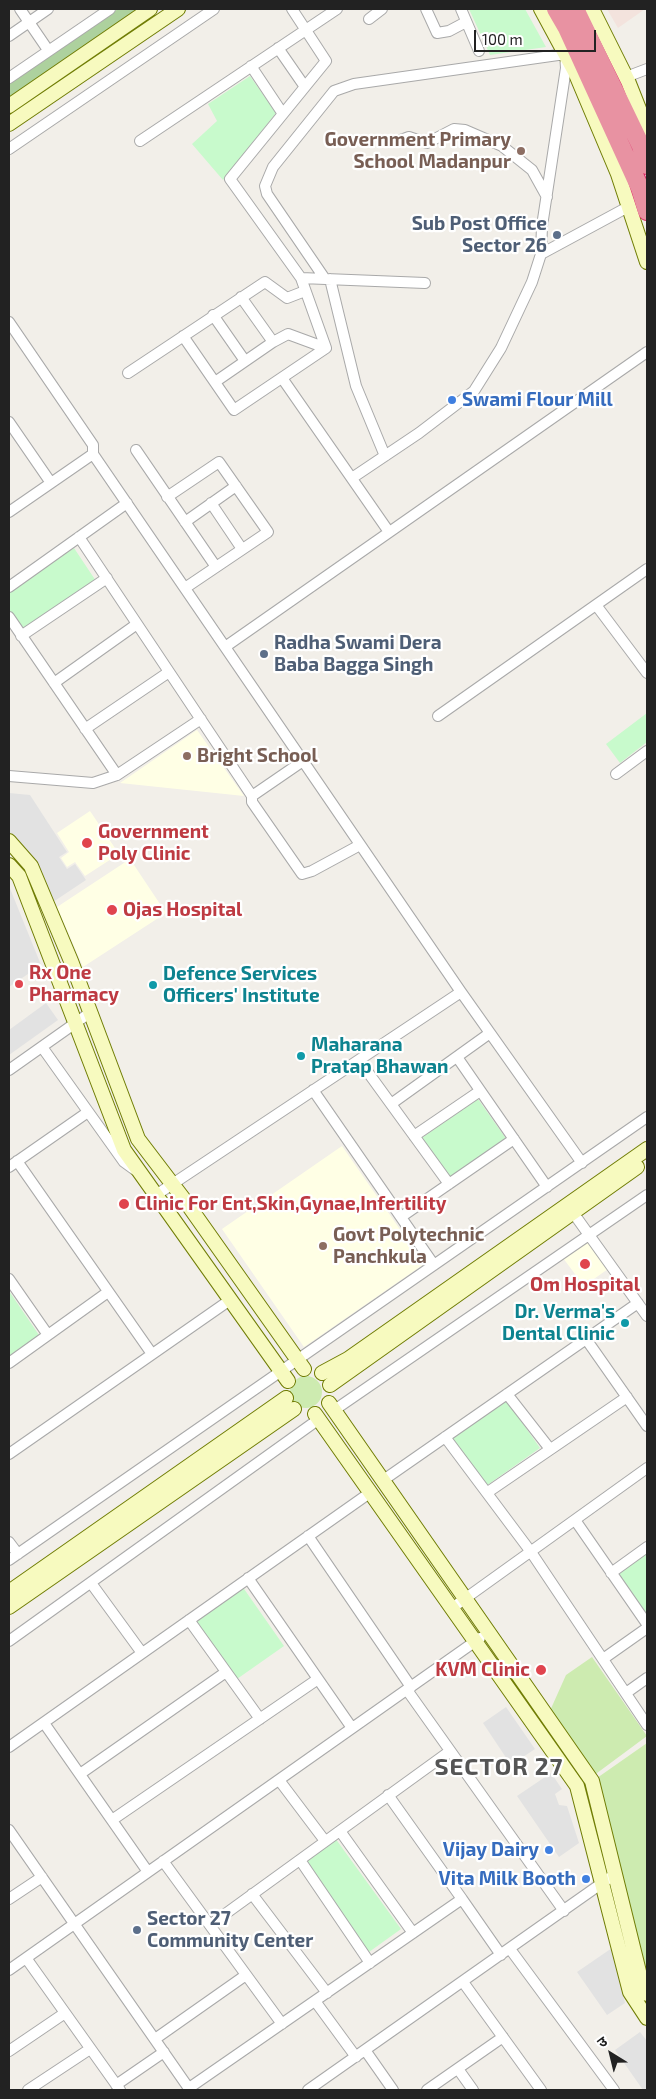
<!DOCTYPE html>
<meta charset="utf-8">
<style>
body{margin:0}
#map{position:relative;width:656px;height:2099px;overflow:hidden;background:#f2efe9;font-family:"Exo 2","Noto Sans Devanagari",sans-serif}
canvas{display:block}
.frame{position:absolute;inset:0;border:10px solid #222;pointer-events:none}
.north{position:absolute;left:586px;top:2029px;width:50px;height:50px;-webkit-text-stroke:4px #fff;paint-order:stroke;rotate:324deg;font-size:14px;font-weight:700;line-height:20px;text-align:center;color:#222}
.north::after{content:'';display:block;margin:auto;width:18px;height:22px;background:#222;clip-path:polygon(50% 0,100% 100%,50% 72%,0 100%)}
.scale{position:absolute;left:474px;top:30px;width:122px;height:22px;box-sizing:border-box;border:2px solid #222;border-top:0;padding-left:6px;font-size:15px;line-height:18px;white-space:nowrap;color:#222;-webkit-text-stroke:4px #fff;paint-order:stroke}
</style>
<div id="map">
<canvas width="656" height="2099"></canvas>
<div class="frame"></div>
<div class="north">उ</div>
<div class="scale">100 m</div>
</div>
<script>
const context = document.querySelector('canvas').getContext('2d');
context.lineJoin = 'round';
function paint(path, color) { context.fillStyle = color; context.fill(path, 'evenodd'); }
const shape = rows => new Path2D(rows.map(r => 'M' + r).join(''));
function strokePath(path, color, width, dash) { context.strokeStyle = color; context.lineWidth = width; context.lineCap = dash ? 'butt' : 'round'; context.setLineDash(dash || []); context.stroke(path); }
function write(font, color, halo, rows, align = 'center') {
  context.font = font + ' "Exo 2",sans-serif'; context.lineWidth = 4.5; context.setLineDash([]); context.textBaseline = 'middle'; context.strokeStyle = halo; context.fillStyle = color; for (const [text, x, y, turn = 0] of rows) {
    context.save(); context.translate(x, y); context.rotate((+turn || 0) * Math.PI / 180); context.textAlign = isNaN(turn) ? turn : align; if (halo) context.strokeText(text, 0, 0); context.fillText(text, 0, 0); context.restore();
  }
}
const education = shape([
 [197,730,244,796,120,783],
 [90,811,119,854,85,876,75,862,67,867,61,858,69,852,57,833],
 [130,859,166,913,83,967,57,907],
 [342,1146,424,1264,304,1347,222,1229],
 [587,1241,608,1269,584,1286,563,1258]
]);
const military = shape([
 [607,9,645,9,618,28]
]);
const grass = shape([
 '290 1392a16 16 0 1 1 32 0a16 16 0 1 1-32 0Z',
 [592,1657,647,1736,593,1776,549,1713,566,1675],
 [647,1743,647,1975,646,1976,597,1778]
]);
const forest = shape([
 [118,9,143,9,9,101,9,84]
]);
const park = shape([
 [469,9,525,9,546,47,490,55],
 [250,76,276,113,223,180,192,144,217,121,208,104],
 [74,548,96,581,22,632,9,613,9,592],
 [647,713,647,742,620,763,606,744],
 [478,1099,507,1140,449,1180,420,1139],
 [9,1291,39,1335,9,1356],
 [505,1398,540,1448,486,1486,451,1436],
 [647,1552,647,1616,616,1574],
 [242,1586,284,1646,237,1679,195,1620],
 [335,1838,401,1929,369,1952,303,1861]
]);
const parking = shape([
 [9,793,30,795,67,852,59,857,67,869,75,864,86,880,53,902,35,861,9,832],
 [9,886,41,965,9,987,9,885],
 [46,1003,58,1020,9,1055,9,1030],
 [506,1707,535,1749,511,1765,483,1723],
 [551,1773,562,1789,555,1794,559,1805,567,1806,579,1843,559,1857,517,1796],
 [612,1948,625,2003,607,2015,577,1972],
 [640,2032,647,2041,647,2090,643,2090,615,2050]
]);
const street = shape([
 [20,9,48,50],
 [426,9,437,33,449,31,466,22],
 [461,9,479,51],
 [369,19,382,9],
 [9,36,48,9],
 [278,48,305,87],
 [251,66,283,114],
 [626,77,647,69],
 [9,78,110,9],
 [140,141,337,9],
 [398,141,409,137,427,143,454,129,465,130,502,146,532,170,547,197],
 [9,149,214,9],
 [541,254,628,207],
 [301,278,425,283],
 [325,279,267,194,265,186,273,167,334,91,354,84,565,54,566,68,542,226,541,254,532,282,501,348,474,391,419,433,352,478],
 [330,279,356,386,385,456],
 [241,297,273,342],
 [213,315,245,361],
 [9,322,93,445,93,454,461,992,582,1163],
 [183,336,234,410,326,348,301,278,230,179,326,61,292,9],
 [128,373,265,282,287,298,305,291],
 [282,378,389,532],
 [215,382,273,342,288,334,326,348],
 [9,422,51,483],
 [136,450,216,567],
 [167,497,219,462,268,532,185,588],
 [211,503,242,549],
 [9,512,93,454],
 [185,522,236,486],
 [79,537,252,796,252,802,302,874,312,871,360,845],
 [9,587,127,503],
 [596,605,647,673],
 [9,617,117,775],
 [21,636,107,578],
 [225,647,647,352],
 [54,683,137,624],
 [438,716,647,569],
 [85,729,169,672],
 [616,774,647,751],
 [9,776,93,783,117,775,201,719],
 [252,796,303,761],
 [42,1047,124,1162,135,1170],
 [457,1057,547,1187],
 [359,1060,449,1184],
 [9,1070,91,1012],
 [313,1090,434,1265],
 [391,1104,490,1033],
 [414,1136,480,1091],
 [17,1161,152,1354],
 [9,1167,88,1112],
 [156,1195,461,992],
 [569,1207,647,1316],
 [401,1217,514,1139],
 [9,1279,48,1335],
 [586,1339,647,1426],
 [9,1363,108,1292],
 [507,1394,550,1449],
 [333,1411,647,1195],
 [445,1437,531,1552,647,1725],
 [9,1454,230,1300],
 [382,1481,638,1303],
 [488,1492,627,1397],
 [575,1520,647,1624],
 [308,1536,411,1687],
 [9,1542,18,1554],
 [9,1560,647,1117],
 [611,1573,647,1547],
 [248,1578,352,1728],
 [91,1583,142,1653],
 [452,1608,647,1468],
 [189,1620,260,1719],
 [9,1641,319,1419],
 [603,1659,647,1628],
 [407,1690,564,1911],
 [626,1693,647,1678],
 [44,1723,148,1872],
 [9,1747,371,1492],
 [80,1774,226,1672],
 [279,1780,325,1841],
 [388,1795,462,1899],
 [112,1820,318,1679],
 [9,1830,190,2090],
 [340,1831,413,1933],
 [300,1860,370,1963],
 [163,1861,282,2024],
 [252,1894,327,1993],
 [9,1899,42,1877],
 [210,1925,450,1751],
 [510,1949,614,2090],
 [26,1958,120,2090],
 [9,1970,480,1638],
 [463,1982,541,2090],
 [315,2001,356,2057],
 [155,2039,246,1975],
 [365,2050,393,2090],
 [9,2051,65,2013],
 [458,2069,473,2090],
 [116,2085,164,2052],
 [189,2088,462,1899,501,1955],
 [28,2090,90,2049],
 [308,2090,615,1874],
 [427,2090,503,2037]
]);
const secondary = shape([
 [541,9,575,72,618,174,647,262],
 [592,9,628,81,647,129],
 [9,106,150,9],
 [9,124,178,9],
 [9,841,31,866,71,961,138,1139,186,1202,304,1369],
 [9,865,19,876,124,1150,288,1381],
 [322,1373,348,1359,647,1149],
 [330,1385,637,1167],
 [329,1403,592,1781,643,1988,647,1994],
 [315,1414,577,1786,630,1992,647,2018],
 [9,1592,286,1398],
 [9,1607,294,1409]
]);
const highway = shape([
 [556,9,567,28,640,188,647,211],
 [575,9,641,146,647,165]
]);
const markers = [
 [521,151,5,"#8d6e63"],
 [557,235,5,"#5c6f8a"],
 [452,400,5,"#3f7fe0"],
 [264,654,5,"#5c6f8a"],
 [187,756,5,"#8d6e63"],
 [87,843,6,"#e0444e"],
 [112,910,6,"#e0444e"],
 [19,984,5,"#e0444e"],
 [153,985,5,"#0f9aa8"],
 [301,1056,5,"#0f9aa8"],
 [124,1204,6,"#e0444e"],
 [323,1246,5,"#8d6e63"],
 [585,1264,6,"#e0444e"],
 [625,1323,5,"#0f9aa8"],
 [541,1670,6,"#e0444e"],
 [549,1850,5,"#3f7fe0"],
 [586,1879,5,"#3f7fe0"],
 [137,1930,5,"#5c6f8a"]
];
const educationNames = [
 ["Government Primary",511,140,"right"],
 ["School Madanpur",511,162,"right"],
 ["Bright School",197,756],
 ["Govt Polytechnic",333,1235],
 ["Panchkula",333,1257]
];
const serviceNames = [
 ["Sub Post Office",547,224,"right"],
 ["Sector 26",547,246,"right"],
 ["Radha Swami Dera",274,643],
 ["Baba Bagga Singh",274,665],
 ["Sector 27",147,1919],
 ["Community Center",147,1941]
];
const shopNames = [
 ["Swami Flour Mill",462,400,"left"],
 ["Vijay Dairy",539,1850],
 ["Vita Milk Booth",576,1879]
];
const healthNames = [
 ["Government",98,832],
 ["Poly Clinic",98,854],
 ["Ojas Hospital",123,910],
 ["Rx One",29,973],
 ["Pharmacy",29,995],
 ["Clinic For Ent,Skin,Gynae,Infertility",135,1204],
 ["Om Hospital",585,1285,"center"],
 ["KVM Clinic",530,1670,"right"]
];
const cultureNames = [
 ["Defence Services",163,974],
 ["Officers' Institute",163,996],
 ["Maharana",311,1045],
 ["Pratap Bhawan",311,1067],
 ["Dr. Verma's",615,1312,"right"],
 ["Dental Clinic",615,1334,"right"]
];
const districtNames = [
 ["SECTOR 27",499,1767]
];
paint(education, '#ffffe5');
paint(military, '#f3e3dd');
paint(grass, '#cdebb0');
paint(forest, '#add19e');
paint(park, '#c8facc');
paint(parking, '#e2e2e2');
strokePath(street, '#a9a9a9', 12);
strokePath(secondary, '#707d05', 16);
strokePath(highway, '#dc2a67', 20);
strokePath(street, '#fff', 10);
strokePath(secondary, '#f7fabf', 14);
strokePath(highway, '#e892a2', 18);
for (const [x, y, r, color] of markers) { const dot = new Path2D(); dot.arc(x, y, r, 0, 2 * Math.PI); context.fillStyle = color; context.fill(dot); strokePath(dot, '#fff', 2); }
write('bold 19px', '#785e54', '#fff', educationNames, 'left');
write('bold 19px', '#4e5e75', '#fff', serviceNames, 'left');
write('bold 19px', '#366cbe', '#fff', shopNames, 'right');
write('bold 19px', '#be3a42', '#fff', healthNames, 'left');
write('bold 19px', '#0d838f', '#fff', cultureNames, 'left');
context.letterSpacing = '1px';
write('bold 24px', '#555', '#fff', districtNames);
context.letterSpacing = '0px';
</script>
